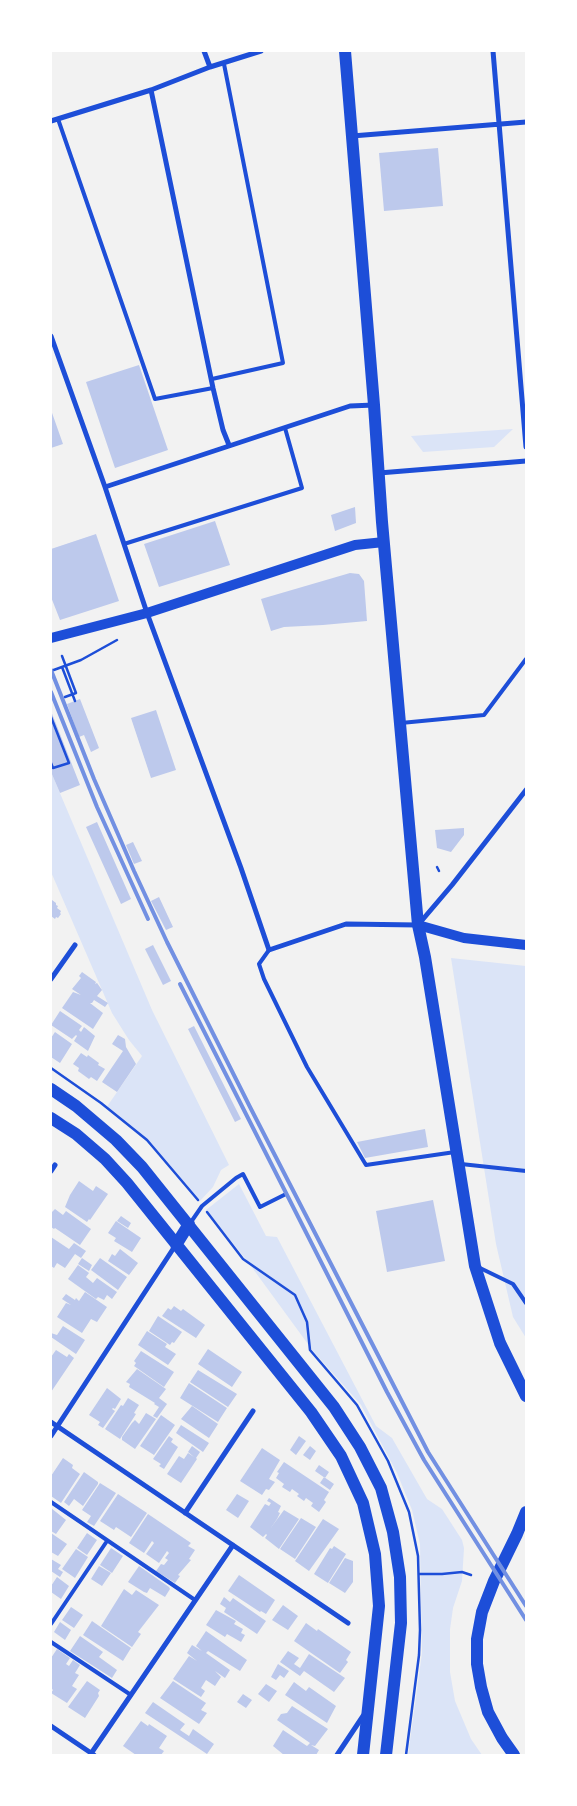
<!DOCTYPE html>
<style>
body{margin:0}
#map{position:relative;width:577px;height:1806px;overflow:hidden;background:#f2f2f2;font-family:Manrope,sans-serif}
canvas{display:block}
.frame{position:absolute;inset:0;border:52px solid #fff;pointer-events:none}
</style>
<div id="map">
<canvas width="577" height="1806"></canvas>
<div class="frame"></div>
</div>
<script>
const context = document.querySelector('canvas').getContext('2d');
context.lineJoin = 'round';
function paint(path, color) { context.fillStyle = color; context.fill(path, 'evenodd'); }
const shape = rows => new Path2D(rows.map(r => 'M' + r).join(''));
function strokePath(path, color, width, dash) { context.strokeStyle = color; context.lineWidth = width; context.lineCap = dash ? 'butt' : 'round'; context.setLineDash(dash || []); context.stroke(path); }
const green = shape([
 [513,429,494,447,423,452,411,436],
 [51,772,152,1010,229,1165,221,1170,213,1187,199,1202,154,1149,130,1126,106,1108,142,1056,129,1040,112,1013,51,872],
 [451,958,526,966,526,1338,513,1317,496,1244],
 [239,1184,266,1236,277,1237,376,1426,392,1438,427,1499,442,1509,462,1540,464,1548,462,1581,453,1608,450,1629,450,1672,455,1701,471,1739,482,1755,408,1755,422,1653,420,1544,412,1510,397,1473,361,1405,313,1351,248,1262,206,1210]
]);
const building = shape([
 [438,148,443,206,384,211,379,153],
 [139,365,168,450,115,468,86,382],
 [51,410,63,444,51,448],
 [355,507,356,523,335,531,331,515],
 [215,521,230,565,159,587,144,544],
 [96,534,119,601,60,620,51,597,51,549],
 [350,573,359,574,364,581,367,621,323,625,284,627,271,631,261,599],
 [80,699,99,748,91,752,84,735,79,737,67,704],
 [156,710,176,770,151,778,131,718],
 [51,711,80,785,60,793,51,772],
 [97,822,131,899,121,904,86,827],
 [464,828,464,835,451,852,437,848,435,830],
 [133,842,142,861,134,864,126,845],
 [159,897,173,927,166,930,151,901],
 [52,900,56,903,56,905,58,906,57,908,61,911,60,913,61,914,58,918,56,917,55,919,51,916],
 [153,945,171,981,163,985,145,949],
 [82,972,96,982,95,984,97,983,102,990,97,996,108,1003,105,1007,94,1000,92,1003,90,1003,103,1013,93,1029,62,1008,73,992,81,995,72,989,81,978,79,976],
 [60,1011,82,1026,79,1030,81,1032,84,1027,95,1036,88,1051,74,1041,77,1036,76,1035,72,1039,51,1025],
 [194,1026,241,1119,235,1122,188,1029],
 [55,1032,72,1044,60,1063,51,1057,51,1038],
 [118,1035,125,1039,126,1047,136,1064,117,1092,102,1082,123,1051,112,1044],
 [81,1053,87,1057,88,1055,99,1063,98,1065,105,1069,97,1081,91,1077,89,1079,78,1071,79,1068,73,1064],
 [425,1129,428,1147,365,1158,357,1142],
 [79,1181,93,1191,96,1186,108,1194,90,1220,89,1219,87,1222,65,1207,70,1195],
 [433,1200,445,1261,387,1272,376,1211],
 [55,1209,63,1215,66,1211,91,1229,80,1245,55,1228,54,1229,51,1227,51,1213],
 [121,1216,131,1223,128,1228,117,1221],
 [116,1221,141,1238,132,1252,114,1241,116,1238,108,1233],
 [51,1237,69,1249,74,1243,86,1251,81,1258,75,1254,65,1268,57,1263,54,1268,51,1266],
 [120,1249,138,1263,129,1275,108,1261,112,1254,115,1256],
 [82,1258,92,1265,89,1271,78,1264],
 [100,1258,127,1277,118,1290,91,1270],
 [78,1265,89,1273,86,1277,93,1283,97,1278,117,1292,112,1299,107,1295,104,1300,98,1297,96,1299,68,1279],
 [85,1292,107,1307,97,1322,91,1319,82,1333,57,1317,66,1303,71,1305,62,1299,66,1294,75,1300,76,1298,79,1301],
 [174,1306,181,1311,183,1309,205,1325,196,1338,162,1316,168,1308,171,1310],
 [158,1316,182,1332,174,1343,172,1342,170,1345,149,1331],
 [63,1326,85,1340,76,1354,51,1337,51,1333,57,1335],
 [147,1331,167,1344,165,1347,176,1354,168,1365,138,1345],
 [208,1349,242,1372,232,1387,198,1364],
 [56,1350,67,1357,69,1354,74,1358,51,1392,51,1357],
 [141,1351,174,1372,164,1387,134,1366,136,1363,134,1361],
 [137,1369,166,1389,159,1398,167,1404,157,1418,153,1416,159,1407,154,1404,155,1403,129,1387,130,1384,126,1382],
 [198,1370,237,1394,228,1407,190,1382],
 [189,1383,227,1408,218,1422,180,1398],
 [107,1388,121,1399,115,1409,113,1408,112,1409,115,1411,103,1428,98,1425,100,1422,89,1415],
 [128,1398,139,1405,134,1413,136,1414,120,1439,105,1429,121,1405,123,1406],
 [192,1406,218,1424,209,1438,181,1419],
 [146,1413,156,1419,135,1449,122,1440,122,1437,132,1423,135,1420,139,1424],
 [161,1415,175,1425,154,1455,140,1446],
 [181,1425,209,1443,203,1452,176,1433],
 [169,1436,173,1439,171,1442,178,1447,164,1469,159,1466,161,1464,153,1459],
 [299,1436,306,1441,296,1455,290,1450],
 [192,1446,200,1452,196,1458,197,1459,181,1483,167,1474,179,1456,184,1459,188,1453,194,1457,188,1452],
 [310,1446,316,1451,310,1460,303,1455],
 [262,1448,280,1460,269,1479,275,1482,269,1490,266,1489,262,1495,240,1481],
 [63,1458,73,1465,72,1468,80,1474,61,1503,51,1496,51,1476],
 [284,1462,329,1492,324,1500,326,1502,319,1512,311,1506,313,1503,306,1498,304,1501,297,1496,299,1494,292,1489,290,1492,282,1487,284,1484,276,1478,279,1473,277,1472],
 [319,1465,329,1472,325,1478,315,1471],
 [84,1472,98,1482,98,1484,83,1506,74,1499,69,1506,64,1502],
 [324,1477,334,1484,330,1490,320,1483],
 [100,1483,116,1493,94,1526,87,1522,91,1516,82,1510],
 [118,1494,147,1513,131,1537,116,1527,114,1530,100,1521],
 [237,1494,249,1501,238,1518,226,1510],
 [269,1498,281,1506,278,1512,280,1513,277,1519,270,1529,284,1510,299,1519,279,1549,265,1538,267,1535,266,1534,263,1537,250,1527,265,1504,269,1506,271,1503,267,1501],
 [51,1508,66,1520,56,1534,51,1531],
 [148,1514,191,1543,188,1546,195,1550,189,1559,191,1560,178,1575,180,1576,175,1583,156,1571,161,1564,164,1565,168,1560,165,1558,169,1553,167,1551,159,1563,146,1554,154,1543,152,1541,144,1553,129,1543],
 [301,1518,316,1527,295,1559,280,1549],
 [323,1519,339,1529,309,1571,295,1561],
 [51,1533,67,1544,58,1556,51,1552],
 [87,1533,97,1540,87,1555,77,1548],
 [334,1546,346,1554,328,1583,314,1574,330,1548,332,1549],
 [111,1548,123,1556,112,1573,100,1565],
 [76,1549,88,1557,75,1578,62,1569],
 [345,1558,353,1561,353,1582,345,1593,329,1583],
 [51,1559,61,1565,58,1569,63,1572,60,1577,51,1571],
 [99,1566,111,1573,102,1586,91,1579],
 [139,1566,169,1587,170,1589,165,1597,150,1588,147,1593,144,1592,128,1582],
 [239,1575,275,1600,266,1614,261,1611,260,1612,228,1591],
 [57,1577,69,1586,61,1599,51,1592,51,1586],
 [124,1589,132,1595,136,1590,159,1605,138,1632,141,1634,132,1647,101,1626],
 [224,1597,230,1602,233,1598,266,1621,257,1634,224,1612,226,1608,220,1604],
 [283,1605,298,1616,288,1630,272,1620],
 [71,1607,83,1615,74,1628,62,1620],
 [216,1610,236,1621,234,1624,243,1629,241,1633,245,1635,241,1642,227,1634,225,1637,206,1625],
 [92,1621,131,1648,123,1661,83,1635],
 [60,1622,71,1630,65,1640,54,1632],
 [306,1623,317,1631,318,1629,351,1652,346,1660,348,1662,340,1673,294,1641],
 [206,1631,247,1660,240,1671,208,1651,206,1653,230,1670,225,1678,215,1671,221,1677,215,1686,206,1680,201,1688,205,1691,201,1697,173,1679,189,1656,197,1661,187,1653,192,1645,202,1651,196,1646],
 [80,1636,103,1652,99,1657,117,1670,112,1678,70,1651],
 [57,1649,70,1658,66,1664,69,1666,73,1660,80,1665,75,1673,79,1675,72,1686,77,1689,67,1703,51,1693,53,1690,51,1688,51,1658],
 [288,1651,299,1658,294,1664,300,1668,309,1654,345,1678,334,1692,304,1671,300,1676,280,1662],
 [278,1664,289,1671,284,1678,280,1675,276,1680,271,1677],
 [87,1681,100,1690,98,1693,99,1696,85,1718,68,1707],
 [173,1681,206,1703,201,1710,207,1713,199,1724,160,1698],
 [294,1682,306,1691,309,1687,336,1706,327,1723,285,1695],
 [266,1684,277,1691,269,1702,258,1694],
 [243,1694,252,1700,246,1708,237,1702],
 [153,1702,185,1724,180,1730,189,1736,193,1729,214,1744,207,1754,145,1713],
 [292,1706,328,1729,315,1746,311,1745,319,1750,316,1755,284,1755,273,1746,283,1730,307,1746,310,1743,277,1720,281,1714,287,1713],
 [141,1721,148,1726,149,1724,167,1736,159,1748,164,1751,161,1755,136,1755,123,1746]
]);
const path = shape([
 [62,656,76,693,65,697],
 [62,667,75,701],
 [51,671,81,660,117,640],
 [51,717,69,763,53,768,51,763],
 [437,867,439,871],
 [51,1068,101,1103,147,1140,198,1200],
 [207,1212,243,1259,295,1295,307,1322,310,1350,357,1405,388,1461,409,1512,418,1556,420,1630,419,1655,406,1755],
 [419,1574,442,1574,462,1572,471,1575]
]);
const service = shape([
 [58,119,155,399,213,388],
 [212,379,283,363,224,64],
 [124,544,302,488,285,428],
 [401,723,484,715,526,659],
 [269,950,259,964,264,979,307,1067,366,1165,455,1152],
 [461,1164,526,1171],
 [191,1222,202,1206,236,1178,243,1174,260,1207,286,1194],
 [480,1268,513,1284,526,1303],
 [51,1502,195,1600],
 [51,1624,107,1541],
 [51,1642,131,1695]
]);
const minor = shape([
 [204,51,210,67],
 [493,51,526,447],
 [151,90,213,388,223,430,229,445],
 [51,121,151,90,210,67,261,51],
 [352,136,526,122],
 [51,336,105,487,147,613,241,868,269,950,346,924,418,925,452,885,526,790],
 [379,473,526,461],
 [105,487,350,406,374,405],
 [51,979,75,945],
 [51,1171,55,1165],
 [51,1422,348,1623],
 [51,1436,175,1246],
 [185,1513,253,1411],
 [51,1726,94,1755],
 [90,1755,233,1545],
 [337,1755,363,1716]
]);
const secondary = shape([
 [51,638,147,613,355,545,384,542],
 [418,925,464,938,526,945]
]);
const primary = shape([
 [345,51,374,405,382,522,418,925,425,957,475,1266,500,1343,526,1396],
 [514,1755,502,1738,488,1712,481,1687,477,1664,477,1639,482,1612,494,1581,517,1534,526,1512]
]);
const trunk = shape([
 [51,1089,76,1106,116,1140,142,1167,334,1407,360,1447,381,1488,393,1532,400,1577,401,1623,386,1755],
 [51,1118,76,1134,105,1159,127,1183,311,1412,341,1456,363,1503,375,1554,379,1606,363,1755],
 [176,1245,189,1224]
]);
const rail = shape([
 [51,670,94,779,134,871,167,942,250,1107,428,1452,526,1606],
 [51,692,97,807,148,919],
 [180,984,387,1392,424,1460,526,1620]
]);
paint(green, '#dbe4f7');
paint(building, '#bdc9ec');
strokePath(path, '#1d4ed8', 2.5);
strokePath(service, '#1d4ed8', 4);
strokePath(minor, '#1d4ed8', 5);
strokePath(secondary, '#1d4ed8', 10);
strokePath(primary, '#1d4ed8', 12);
strokePath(trunk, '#1d4ed8', 12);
strokePath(rail, '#7290e2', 4);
</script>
